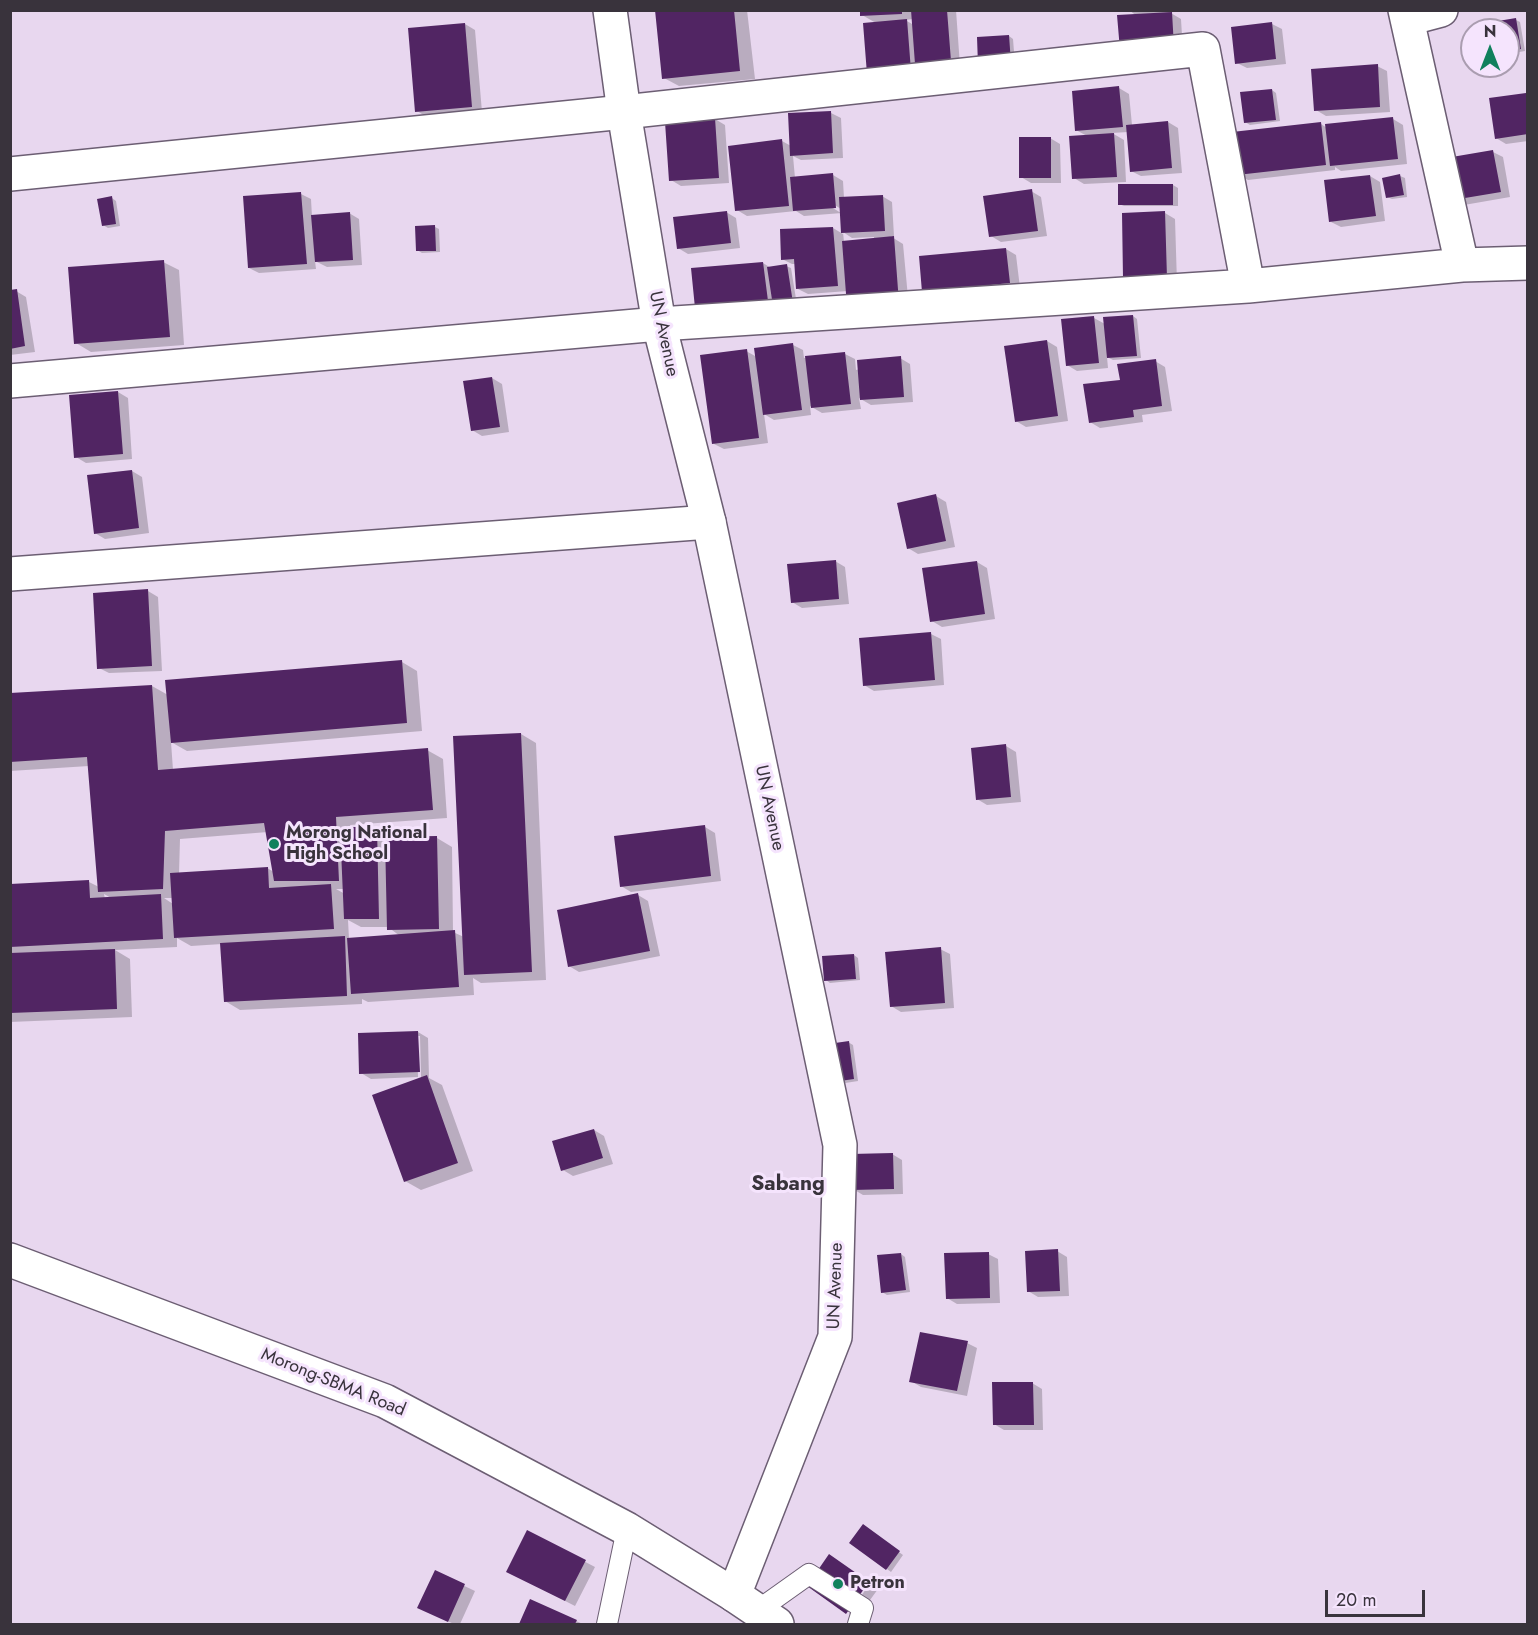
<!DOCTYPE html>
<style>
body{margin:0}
#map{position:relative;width:1538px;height:1635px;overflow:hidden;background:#e8d7ef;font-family:Jost,sans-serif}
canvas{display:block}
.frame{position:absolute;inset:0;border:12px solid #39333c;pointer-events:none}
.north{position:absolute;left:1460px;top:18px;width:60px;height:60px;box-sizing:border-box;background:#f5e4fd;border:2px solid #aa9db0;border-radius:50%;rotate:0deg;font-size:16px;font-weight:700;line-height:24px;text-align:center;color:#39333c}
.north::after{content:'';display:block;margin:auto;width:21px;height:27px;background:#11805d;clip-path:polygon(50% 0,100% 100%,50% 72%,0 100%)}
.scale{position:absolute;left:1325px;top:1590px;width:100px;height:27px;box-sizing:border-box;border:3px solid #39333c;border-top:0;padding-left:8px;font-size:18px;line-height:21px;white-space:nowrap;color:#39333c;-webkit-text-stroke:4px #f5e4fd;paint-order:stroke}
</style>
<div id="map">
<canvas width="1538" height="1635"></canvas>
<div class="frame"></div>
<div class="north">N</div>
<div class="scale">20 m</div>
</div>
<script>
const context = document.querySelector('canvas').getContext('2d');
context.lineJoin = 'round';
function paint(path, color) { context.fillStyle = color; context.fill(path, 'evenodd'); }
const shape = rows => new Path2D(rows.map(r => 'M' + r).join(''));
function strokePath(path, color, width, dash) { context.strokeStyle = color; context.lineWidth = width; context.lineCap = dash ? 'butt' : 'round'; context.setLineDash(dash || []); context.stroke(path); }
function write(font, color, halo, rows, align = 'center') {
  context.font = font + ' Jost,sans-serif'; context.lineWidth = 6; context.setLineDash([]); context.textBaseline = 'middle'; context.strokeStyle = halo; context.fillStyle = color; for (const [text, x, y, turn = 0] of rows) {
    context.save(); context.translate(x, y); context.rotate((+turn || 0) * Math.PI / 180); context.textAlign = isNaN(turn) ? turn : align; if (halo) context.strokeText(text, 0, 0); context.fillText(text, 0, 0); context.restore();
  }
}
const shadow = shape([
 [657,10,747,10,755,79,679,86,664,78],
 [862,10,956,10,960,66,878,79,876,23,862,15],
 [913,19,914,25,905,20],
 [1129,10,1181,10,1169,12,1181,19,1183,52],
 [1516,20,1520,22,1525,51,1508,54,1508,30,1482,30],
 [465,24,475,30,482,112,427,117,417,111,410,29],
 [1272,24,1282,29,1286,64,1247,68,1237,63],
 [1009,36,1013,39,1015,64,978,38],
 [1377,66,1387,71,1390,112,1326,116,1316,110],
 [1119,88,1129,94,1132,125,1168,122,1178,128,1182,173,1141,176,1131,171,1128,132,1112,133,1124,140,1126,182,1084,184,1074,178,1087,136,1076,130],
 [1272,90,1276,93,1280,121,1250,125,1245,122],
 [1526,95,1528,141,1506,144,1496,138],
 [831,113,841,118,843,158,801,160,793,156,795,178,833,175,843,181,844,198,882,196,892,202,894,236,890,236,903,244,909,308,848,291,808,294,798,289,796,264,792,264,782,259,833,228,843,234,842,213,804,216,796,211,747,216,737,210,782,141,791,146],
 [830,202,841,209,841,213,828,205],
 [843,232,852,238,874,237,874,240,844,242],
 [715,119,725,125,729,183,681,186,671,180],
 [1393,119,1403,125,1407,164,1341,171,1335,167,1335,170,1248,180,1238,175,1321,124,1327,128],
 [1050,138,1060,144,1061,183,1031,183,1021,177],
 [1493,152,1503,157,1510,197,1464,205,1454,199],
 [1370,176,1380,182,1385,221,1341,227,1331,222],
 [1400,176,1405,178,1407,197,1392,199,1387,197],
 [1119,185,1173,185,1178,188,1178,206,1124,206,1119,204],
 [1031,191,1041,197,1047,236,1001,242,991,236],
 [301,194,311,199,312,217,349,213,359,219,362,265,327,267,315,261,316,269,259,273,249,268],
 [112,198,116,201,120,226,108,228,103,225],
 [726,212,736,218,740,248,688,254,678,248],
 [1165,213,1175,219,1177,283,1135,283],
 [435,227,439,229,440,252,422,253,417,250],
 [1006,249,1016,255,1020,288,924,291],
 [163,262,179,270,184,345,91,352,76,343],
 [763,263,771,268,786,266,791,268,797,305,748,309,742,306,701,310,696,307,692,270],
 [776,299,776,302,745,305,745,302],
 [16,291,26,297,35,352,10,355,10,292],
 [1133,316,1137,319,1141,358,1113,360,1107,357,1108,368,1077,371,1067,365,1094,318,1105,324],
 [1047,341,1057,347,1068,421,1026,427,1016,421],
 [793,345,803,350,804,358,845,354,855,359,856,370,900,358,910,364,913,402,871,405,859,398,861,409,822,413,810,406,811,415,774,420,764,414,768,443,724,449,714,444,746,351,757,357],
 [1155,361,1165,367,1172,411,1142,415,1143,422,1100,428,1090,422,1121,381],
 [492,378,502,384,509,432,482,436,472,430],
 [118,392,128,398,132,459,86,463,76,457],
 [132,471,142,477,149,533,105,539,95,533],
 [936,496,946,502,955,547,918,554,908,548],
 [835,561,845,567,849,604,802,608,792,602],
 [977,562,987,568,995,619,942,627,932,621],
 [148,591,158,597,162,671,109,673,99,668],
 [931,634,941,639,944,685,874,691,864,685],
 [402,662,417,671,422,731,187,751,171,742,173,770,427,750,443,759,447,818,350,825,351,829,377,828,392,837,437,838,452,847,453,932,464,937,521,734,536,743,546,980,481,983,473,978,474,995,368,1002,362,999,362,1004,240,1010,225,1001,222,944,191,946,177,938,177,947,115,950,130,959,132,1017,10,1022,10,886,89,882,99,887,89,766,10,771,10,695,152,686,168,695],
 [268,832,274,872,267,868,179,874,180,839],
 [336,889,344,889,345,894],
 [104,894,113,899,105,899],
 [164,898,173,898,173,904],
 [348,920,361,927,388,927,400,936,349,939],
 [1006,746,1016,752,1021,802,987,805,977,799],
 [705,827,715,833,721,881,631,892,621,886],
 [638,895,648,901,660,956,579,972,569,966],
 [940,949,950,954,954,1008,901,1012,891,1006],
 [854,955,858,958,860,980,830,983,826,980],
 [418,1032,428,1038,429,1078,442,1085,473,1171,421,1190,405,1181,421,1077,420,1036,417,1036,418,1077,371,1079,361,1073],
 [848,1042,853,1045,858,1081,839,1084],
 [594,1130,604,1136,613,1164,573,1176,563,1170],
 [892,1154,902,1160,903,1194,863,1195,853,1189],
 [1057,1251,1067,1257,1069,1296,1038,1297,1028,1291],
 [901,1254,905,1257,910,1292,887,1295,882,1292],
 [988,1254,998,1259,1000,1303,957,1304,947,1298],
 [967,1343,977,1348,967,1396,921,1387,911,1381],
 [1032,1383,1042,1389,1043,1430,1004,1430,994,1424],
 [867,1529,903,1555,891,1572,887,1569],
 [528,1532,595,1567,575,1606,518,1577],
 [435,1572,475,1591,460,1624,454,1624,419,1608],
 [870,1583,878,1589,857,1618,849,1614],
 [531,1601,576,1621,583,1624,520,1624]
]);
const building = shape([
 [655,10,734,10,740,71,662,79],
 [860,10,902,10,902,14,860,16],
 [911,10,947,10,951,61,915,64],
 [1172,12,1174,47,1120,50,1117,15],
 [1516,18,1521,49,1508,51,1508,30,1481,30,1480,24],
 [907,19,911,71,867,74,863,23],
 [1272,22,1276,59,1235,64,1231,27],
 [465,23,472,107,415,112,408,28],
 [1009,35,1011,63,978,65,977,37],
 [1378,64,1380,107,1314,111,1311,69],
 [1119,86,1123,127,1075,131,1072,91],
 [1272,89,1276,120,1244,123,1240,92],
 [1526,93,1528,134,1495,139,1489,98],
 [831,111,833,153,790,156,788,113],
 [1393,117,1398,159,1330,166,1325,124],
 [715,118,719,178,669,181,665,122],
 [1168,121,1172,168,1130,172,1126,125],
 [1321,122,1326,165,1237,175,1232,132],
 [1114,133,1117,177,1072,179,1069,136],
 [1019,137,1051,137,1051,178,1019,178],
 [782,139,789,206,735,211,728,146],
 [1493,150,1501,192,1453,200,1446,158],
 [833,173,836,208,793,211,790,177],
 [1400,174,1404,195,1386,198,1382,178],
 [1370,175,1376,216,1329,222,1324,180],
 [1118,184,1173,184,1173,205,1118,205],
 [1032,189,1038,231,989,237,983,196],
 [301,192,307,264,248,268,243,196],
 [883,195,885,231,841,233,839,197],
 [112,196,116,224,102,226,97,199],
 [727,211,731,243,677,249,673,217],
 [1165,211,1167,278,1123,278,1122,213],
 [350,212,353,260,315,262,311,215],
 [435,225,436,251,416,251,415,226],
 [833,227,838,286,796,289,794,259,781,260,780,229],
 [894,236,899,303,847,307,842,241],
 [1006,248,1010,283,922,292,919,256],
 [164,260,170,337,74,344,68,267],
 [763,262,768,301,695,308,691,268],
 [787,264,793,303,773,306,767,267],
 [17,289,25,346,10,349,10,290],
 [1133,315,1137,356,1107,358,1103,317],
 [1094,316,1099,363,1066,366,1061,319],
 [1047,340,1058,416,1015,422,1004,346],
 [793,343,802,410,763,415,754,348],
 [747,349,759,438,712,444,700,355],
 [845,352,851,404,811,408,805,356],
 [901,356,904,397,860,400,857,360],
 [1156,359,1162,406,1133,410,1134,417,1089,423,1083,384,1120,380,1117,364],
 [492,377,500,427,471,431,463,381],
 [118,391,123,454,74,458,69,395],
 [132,470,139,528,94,534,87,475],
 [936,494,946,541,907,549,897,503],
 [836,560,839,599,791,603,787,564],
 [977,561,985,614,930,622,922,568],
 [148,589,152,666,97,669,93,593],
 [931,632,935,680,863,686,859,638],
 [402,660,407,723,171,743,165,680],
 [152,685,158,770,428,748,433,810,336,817,339,881,274,881,264,823,165,831,163,889,98,892,87,757,10,762,10,693],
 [521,733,532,972,464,975,453,736],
 [1006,744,1011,797,976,800,971,748],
 [705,825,711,876,620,887,614,836],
 [340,827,377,827,379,919,344,919],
 [437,836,439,929,387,930,385,837],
 [268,867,269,888,331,884,334,929,174,938,170,873],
 [89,880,90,898,161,894,163,939,10,947,10,884],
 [638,893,650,951,568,967,557,910],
 [455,930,459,987,351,994,347,938],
 [345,936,347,996,224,1002,220,943],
 [941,947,945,1003,890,1007,885,952],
 [115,949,117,1009,10,1013,10,953],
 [854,954,856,979,824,981,822,956],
 [418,1031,420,1072,359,1074,358,1033],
 [849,1041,854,1079,833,1082,828,1044],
 [427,1075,458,1163,404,1182,372,1095],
 [594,1129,603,1158,561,1171,552,1141],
 [893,1153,894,1189,852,1190,851,1154],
 [1058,1249,1060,1291,1027,1292,1025,1251],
 [989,1252,990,1298,946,1299,944,1253],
 [901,1253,906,1290,881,1293,877,1255],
 [920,1332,968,1341,957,1391,909,1382],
 [992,1382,1033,1382,1034,1425,993,1425],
 [863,1524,900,1551,886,1570,849,1543],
 [527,1530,586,1560,565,1601,506,1572],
 [829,1554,869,1582,846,1614,807,1586],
 [435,1570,465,1584,448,1622,417,1608],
 [530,1599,577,1620,575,1624,519,1624]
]);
const service = shape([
 [757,1611,809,1574,863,1608,858,1624],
 [607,1624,627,1529]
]);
const minor = shape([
 [1405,10,1462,265],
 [1407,19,1441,10],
 [10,174,624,112,1203,49,1248,286],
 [10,381,659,324,1248,286,1462,265,1528,263],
 [10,574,709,522]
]);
const secondary = shape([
 [610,10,624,112,659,324,709,522,840,1145,835,1337,734,1595]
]);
const primary = shape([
 [10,1260,385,1401,627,1529,734,1595,777,1624]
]);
const markers = [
 [274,844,6,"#11805d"],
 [838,1584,6,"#11805d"]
];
const streetNames = [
 ["UN Avenue",663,334,78],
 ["UN Avenue",769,808,78],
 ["UN Avenue",836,1286,-88],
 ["Morong-SBMA Road",333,1383,22]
];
const poiNames = [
 ["Morong National",286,834],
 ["High School",286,855],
 ["Petron",850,1584]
];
const quarterNames = [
 ["Sabang",788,1185]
];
paint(shadow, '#0003');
paint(building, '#512563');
strokePath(service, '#6c5e73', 22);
strokePath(minor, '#6c5e73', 36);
strokePath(secondary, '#6c5e73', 36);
strokePath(primary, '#6c5e73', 36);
strokePath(service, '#fff', 20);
strokePath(minor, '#fff', 33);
strokePath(secondary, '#fff', 33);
strokePath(primary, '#fff', 33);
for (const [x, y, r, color] of markers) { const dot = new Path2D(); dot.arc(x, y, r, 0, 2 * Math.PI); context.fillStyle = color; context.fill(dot); strokePath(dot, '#f5e4fd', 2); }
write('18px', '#39333c', '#f5e4fd', streetNames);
write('bold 18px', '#39333c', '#f5e4fd', poiNames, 'left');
write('bold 21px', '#39333c', '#f5e4fd', quarterNames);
</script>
